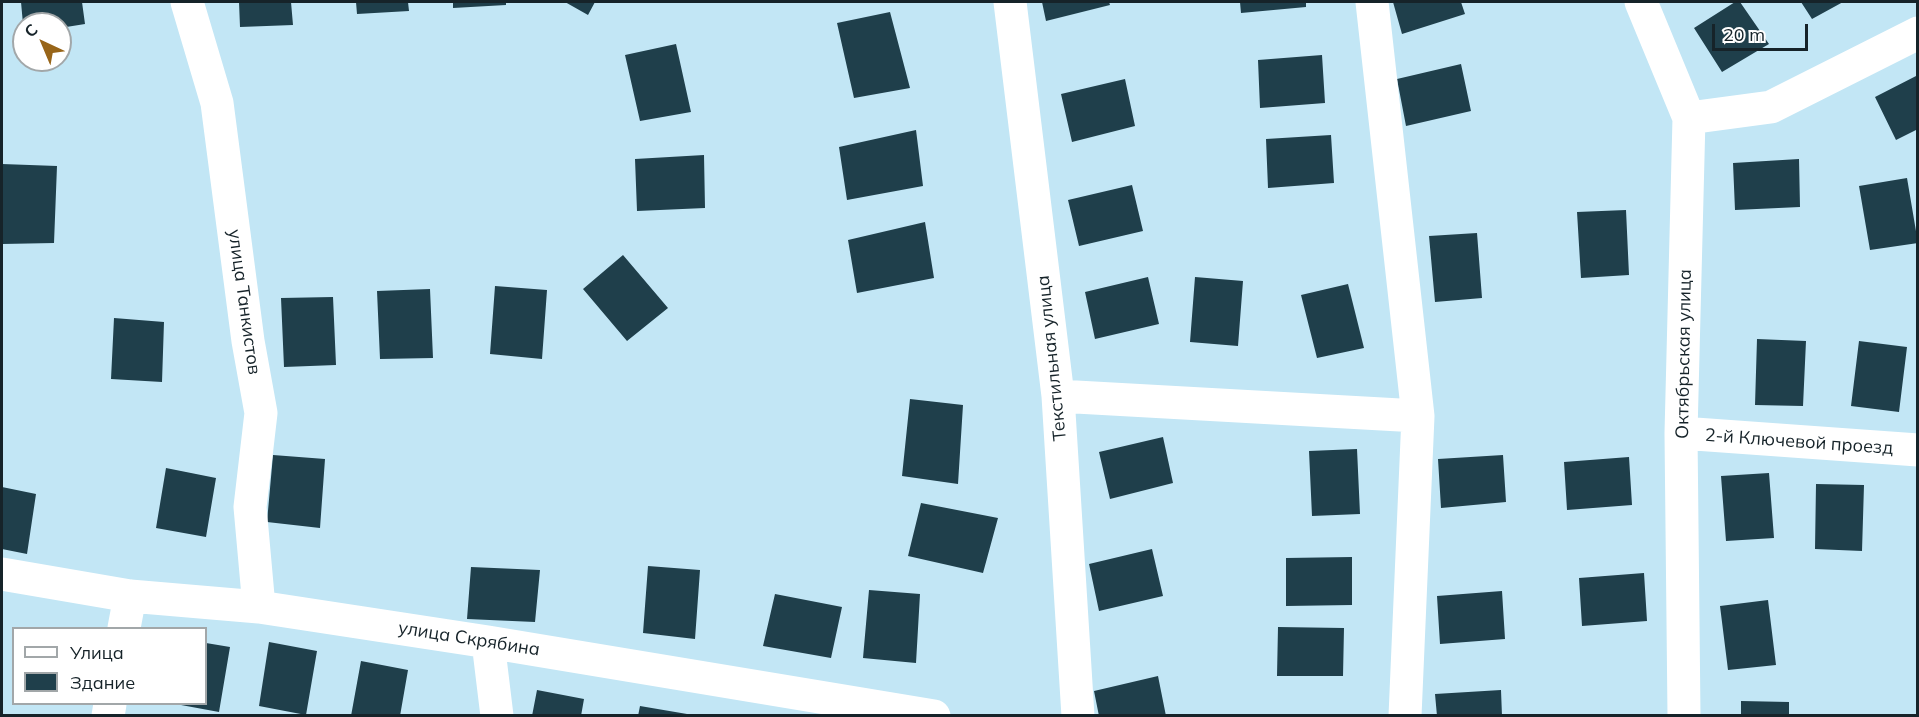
<!DOCTYPE html>
<meta charset="utf-8">
<style>
body{margin:0}
#map{position:relative;width:1919px;height:717px;overflow:hidden;background:#c2e6f5;font-family:Mulish,sans-serif}
canvas{display:block}
.frame{position:absolute;inset:0;border:3px solid #162329;pointer-events:none}
.legend{position:absolute;left:12px;top:627px;width:195px;height:78px;box-sizing:border-box;background:#fff;border:2px solid #a2a7a9;margin:0;padding:8px 10px;list-style:none;font-size:18px;color:#162329}
.legend li{display:flex;align-items:center;gap:12px;height:30px}
.legend b{width:30px;border:2px solid #a2a7a9}
.north{position:absolute;left:12px;top:12px;width:60px;height:60px;box-sizing:border-box;background:#fff;border:2px solid #a2a7a9;border-radius:50%;rotate:316deg;font-size:16px;font-weight:700;line-height:24px;text-align:center;color:#162329}
.north::after{content:'';display:block;margin:auto;width:21px;height:27px;background:#986519;clip-path:polygon(50% 0,100% 100%,50% 72%,0 100%)}
.scale{position:absolute;left:1712px;top:24px;width:96px;height:27px;box-sizing:border-box;border:3px solid #162329;border-top:0;padding-left:8px;font-size:18px;line-height:21px;white-space:nowrap;color:#162329;-webkit-text-stroke:4px #fff;paint-order:stroke}
</style>
<div id="map">
<canvas width="1919" height="717"></canvas>
<div class="frame"></div>
<ul class="legend">
<li><b style="height:8px;background:#fff"></b>Улица</li>
<li><b style="height:16px;background:#1f3f4b"></b>Здание</li>
</ul>
<div class="north">С</div>
<div class="scale">20 m</div>
</div>
<script>
const context = document.querySelector('canvas').getContext('2d');
context.lineJoin = 'round';
function paint(path, color) { context.fillStyle = color; context.fill(path, 'evenodd'); }
const shape = rows => new Path2D(rows.map(r => 'M' + r).join(''));
function strokePath(path, color, width, dash) { context.strokeStyle = color; context.lineWidth = width; context.lineCap = dash ? 'butt' : 'round'; context.setLineDash(dash || []); context.stroke(path); }
function write(font, color, halo, rows, align = 'center') {
  context.font = font + ' Mulish,sans-serif'; context.lineWidth = 6; context.setLineDash([]); context.textBaseline = 'middle'; context.strokeStyle = halo; context.fillStyle = color; for (const [text, x, y, turn = 0] of rows) {
    context.save(); context.translate(x, y); context.rotate((+turn || 0) * Math.PI / 180); context.textAlign = isNaN(turn) ? turn : align; if (halo) context.strokeText(text, 0, 0); context.fillText(text, 0, 0); context.restore();
  }
}
const building = shape([
 [21,2,82,2,85,24,60,28,60,24,23,24],
 [239,2,291,2,293,25,240,27],
 [356,2,408,2,409,11,357,14],
 [453,2,506,2,506,5,453,8],
 [565,2,595,2,588,15],
 [1042,2,1109,2,1110,5,1046,21],
 [1240,2,1306,2,1306,7,1241,13],
 [1393,2,1461,2,1465,14,1402,34],
 [1735,2,1740,2,1769,44,1722,72,1694,28],
 [1801,2,1843,2,1812,19],
 [890,12,910,88,854,98,837,23],
 [676,44,691,112,640,121,625,55],
 [1322,55,1325,103,1260,108,1258,60],
 [1461,64,1471,111,1406,126,1397,79],
 [1918,75,1918,129,1896,140,1875,97],
 [1125,79,1135,126,1072,142,1061,94],
 [916,130,923,186,847,200,839,147],
 [1331,135,1334,183,1268,188,1266,139],
 [704,155,705,208,637,211,635,159],
 [1799,159,1800,207,1735,210,1733,163],
 [2,164,57,166,54,243,2,244],
 [1907,178,1918,243,1870,250,1859,186],
 [1132,185,1143,231,1079,246,1068,200],
 [1626,210,1629,275,1581,278,1577,212],
 [925,222,934,278,857,293,848,240],
 [1477,233,1482,298,1435,302,1429,236],
 [623,255,668,308,627,341,583,289],
 [1148,277,1159,324,1095,339,1085,292],
 [1195,277,1243,281,1238,346,1190,342],
 [1348,284,1364,348,1317,358,1301,295],
 [495,286,547,290,542,359,490,354],
 [430,289,433,358,380,359,377,291],
 [333,297,336,365,284,367,281,298],
 [114,318,164,322,162,382,111,379],
 [1757,339,1806,341,1803,406,1755,405],
 [1859,341,1907,347,1899,412,1851,406],
 [910,399,963,405,958,484,902,476],
 [1163,437,1173,483,1110,499,1099,452],
 [1357,449,1360,514,1312,516,1309,451],
 [273,455,325,459,320,528,267,522],
 [1503,455,1506,502,1441,508,1438,459],
 [1629,457,1632,505,1567,510,1564,462],
 [166,468,216,478,206,537,156,528],
 [1769,473,1774,538,1726,541,1721,476],
 [1816,484,1864,485,1862,551,1815,549],
 [2,487,36,494,27,554,2,549],
 [921,503,998,518,983,573,908,556],
 [1152,549,1163,596,1099,611,1089,564],
 [1352,557,1352,605,1286,606,1286,558],
 [648,566,700,570,695,639,643,633],
 [471,567,540,570,535,622,467,619],
 [1644,573,1647,621,1582,626,1579,578],
 [869,590,920,594,916,663,863,658],
 [1502,591,1505,639,1440,644,1437,596],
 [775,594,842,607,831,658,763,646],
 [1768,600,1776,665,1728,670,1720,606],
 [1278,627,1344,628,1343,676,1277,676],
 [269,642,317,651,306,715,259,706],
 [206,643,230,647,219,712,181,705,206,704],
 [361,661,408,670,400,716,351,716],
 [1158,676,1166,716,1099,716,1094,691],
 [537,690,584,699,581,716,532,716],
 [1501,690,1502,716,1437,716,1435,694],
 [1741,701,1789,702,1789,716,1741,716],
 [640,706,687,714,687,716,638,716]
]);
const minor = shape([
 [187,2,217,103,248,341,261,413,250,507,259,607],
 [1010,2,1058,396,1078,716],
 [1372,2,1418,416,1405,716],
 [1641,2,1689,118,1681,433,1684,716],
 [1689,118,1771,107,1918,33],
 [1058,396,1418,416],
 [1681,433,1918,450],
 [2,574,130,596,259,607,488,642,934,716],
 [124,628,130,596],
 [488,642,497,716],
 [108,716,110,704]
]);
const streetNames = [
 ["улица Танкистов",244,302,82],
 ["Октябрьская улица",1684,354,-89],
 ["Текстильная улица",1052,358,-96],
 ["2-й Ключевой проезд",1799,442,4],
 ["улица Скрябина",469,639,9]
];
paint(building, '#1f3f4b');
strokePath(minor, '#fff', 33);
write('18px', '#162329', '#fff', streetNames);
</script>
